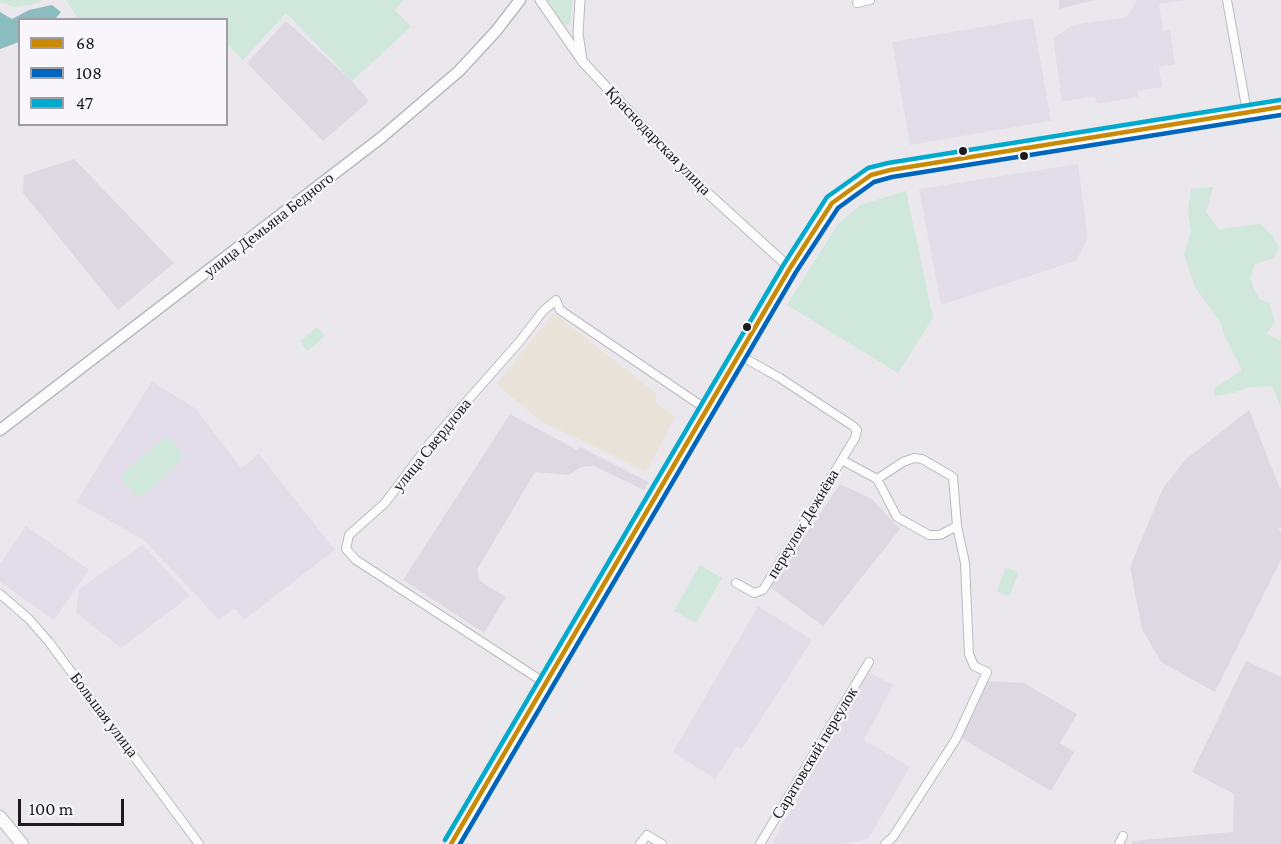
<!DOCTYPE html>
<meta charset="utf-8">
<style>
body{margin:0}
#map{position:relative;width:1281px;height:844px;overflow:hidden;background:#ebe8ed;font-family:"Crimson Pro",serif}
canvas{display:block}
.legend{position:absolute;left:18px;top:18px;width:210px;height:108px;box-sizing:border-box;background:#f8f5fb;border:2px solid #a09ea2;margin:0;padding:8px 10px;list-style:none;font-size:18px;color:#1c1b1d}
.legend li{display:flex;align-items:center;gap:12px;height:30px}
.legend b{width:30px;border:2px solid #a09ea2}
.scale{position:absolute;left:18px;top:799px;width:106px;height:27px;box-sizing:border-box;border:3px solid #1c1b1d;border-top:0;padding-left:8px;font-size:18px;line-height:21px;white-space:nowrap;color:#1c1b1d;-webkit-text-stroke:4px #f8f5fb;paint-order:stroke}
</style>
<div id="map">
<canvas width="1281" height="844"></canvas>
<ul class="legend">
<li><b style="height:8px;background:#cb8a06"></b>68</li>
<li><b style="height:8px;background:#0065bd"></b>108</li>
<li><b style="height:8px;background:#00a9ce"></b>47</li>
</ul>
<div class="scale">100 m</div>
</div>
<script>
const context = document.querySelector('canvas').getContext('2d');
context.lineJoin = 'round';
function paint(path, color) { context.fillStyle = color; context.fill(path, 'evenodd'); }
const shape = rows => new Path2D(rows.map(r => 'M' + r).join(''));
function strokePath(path, color, width, dash) { context.strokeStyle = color; context.lineWidth = width; context.lineCap = dash ? 'butt' : 'round'; context.setLineDash(dash || []); context.stroke(path); }
function write(font, color, halo, rows, align = 'center') {
  context.font = font + ' "Crimson Pro",serif'; context.lineWidth = 4.5; context.setLineDash([]); context.textBaseline = 'middle'; context.strokeStyle = halo; context.fillStyle = color; for (const [text, x, y, turn = 0] of rows) {
    context.save(); context.translate(x, y); context.rotate((+turn || 0) * Math.PI / 180); context.textAlign = isNaN(turn) ? turn : align; if (halo) context.strokeText(text, 0, 0); context.fillText(text, 0, 0); context.restore();
  }
}
const built = shape([
 [1059,0,1094,0,1059,9],
 [286,21,351,80,369,101,323,141,247,63],
 [74,159,174,263,118,310,23,193,24,175],
 [1249,410,1281,491,1281,526,1279,528,1281,534,1281,560,1215,692,1161,662,1142,629,1130,567,1163,488,1186,459],
 [510,414,577,450,580,447,649,482,644,490,594,466,581,467,569,475,535,472,477,570,480,581,506,597,484,633,403,580],
 [840,484,872,499,900,529,823,626,770,587],
 [1246,661,1281,677,1281,844,1132,844,1132,841,1233,832,1234,794,1192,772],
 [986,681,1024,683,1077,714,1060,743,1074,752,1051,791,961,738]
]);
const education = shape([
 [1137,0,1188,0,1159,4,1163,31,1170,30,1175,64,1159,67,1162,87,1137,91,1138,97,1097,104,1095,96,1062,102,1053,38,1073,25,1127,17],
 [1033,18,1051,121,910,145,892,42],
 [1078,164,1088,238,1076,261,941,305,919,189],
 [152,381,196,409,241,468,259,454,335,550,244,620,235,608,219,620,144,540,76,502],
 [26,526,89,570,54,620,0,582,0,564],
 [143,545,190,596,121,648,76,613,79,589],
 [758,606,812,640,742,749,737,746,715,779,673,752],
 [868,672,893,685,864,740,910,767,868,839,843,844,772,844]
]);
const medical = shape([
 [554,313,657,394,655,402,675,417,646,472,541,421,496,384]
]);
const green = shape([
 [0,0,43,0,31,5,14,7,0,2],
 [66,0,403,0,395,10,411,27,352,81,286,13,243,60,228,45,227,46,226,20,78,19],
 [547,0,573,0,570,24,567,25,562,23],
 [1213,187,1206,212,1219,230,1234,227,1260,224,1272,235,1279,247,1274,258,1255,264,1250,278,1259,299,1269,303,1275,321,1267,334,1281,341,1281,407,1272,386,1249,387,1233,393,1214,396,1215,388,1242,370,1226,339,1220,322,1195,287,1184,254,1191,231,1188,211,1191,189],
 [906,191,933,318,898,373,787,305,838,224,860,205],
 [317,327,325,336,307,351,300,341],
 [164,438,171,440,182,453,182,461,144,495,137,496,123,481,121,474],
 [700,565,722,578,696,623,674,611],
 [1008,568,1017,572,1018,575,1010,594,1007,596,998,592,997,590,1005,569]
]);
const water = shape([
 [52,5,61,12,55,19,20,20,19,42,0,49,0,12,12,19,29,10]
]);
const minor = shape([
 [1227,0,1247,112],
 [857,3,870,0],
 [842,460,877,479,897,517,929,535,940,535,957,526],
 [877,479,903,462,914,458,922,459,953,477,957,526,965,563,969,654,974,666,987,672,956,739,893,837,885,844],
 [736,583,754,593,763,590,855,438,857,430,853,426,780,378,739,355],
 [0,594,29,619,49,642,199,844],
 [545,683,356,560,346,549,349,535,385,503,430,443,520,341,543,311,556,300,560,310,706,409],
 [640,844,647,835,662,844],
 [760,844,869,662],
 [1119,844,1123,836]
]);
const tertiary = shape([
 [540,0,583,62,691,178,790,268],
 [580,0,578,34,582,60]
]);
const secondary = shape([
 [0,430,382,137,459,71,496,31,520,0]
]);
const trunk = shape([
 [0,817,22,844],
 [451,844,790,268,832,203,848,190,871,175,890,170,1281,107]
]);
const bus1 = shape([
 [451,844,790,268,832,203,871,175,890,170,1281,107]
]);
const bus2 = shape([
 [460,844,796,272,838,208,874,182,892,177,1281,115]
]);
const bus3 = shape([
 [445,840,784,264,827,197,868,168,888,163,1280,100]
]);
const markers = [
 [963,151,5,"#1c1b1d"],
 [1024,156,5,"#1c1b1d"],
 [747,327,5,"#1c1b1d"]
];
const streetNames = [
 ["Краснодарская улица",658,141,46],
 ["улица Демьяна Бедного",269,225,-38],
 ["улица Свердлова",432,445,-51],
 ["переулок Дежнёва",803,524,-59],
 ["Большая улица",104,715,53],
 ["Саратовский переулок",815,753,-59]
];
paint(built, '#ded8e2');
paint(education, '#e3ddea');
paint(medical, '#e9e3d9');
paint(green, '#d0e7db');
paint(water, '#8bbcbf');
strokePath(minor, '#bcbabe', 10);
strokePath(tertiary, '#bcbabe', 11);
strokePath(secondary, '#bcbabe', 13);
strokePath(trunk, '#bcbabe', 14);
strokePath(minor, '#fcfcfc', 8);
strokePath(tertiary, '#fcfcfc', 9);
strokePath(secondary, '#fcfcfc', 10);
strokePath(trunk, '#fcfcfc', 12);
strokePath(bus1, '#cb8a06', 4.5);
strokePath(bus2, '#0065bd', 4.5);
strokePath(bus3, '#00a9ce', 4.5);
for (const [x, y, r, color] of markers) { const dot = new Path2D(); dot.arc(x, y, r, 0, 2 * Math.PI); context.fillStyle = color; context.fill(dot); strokePath(dot, '#f8f5fb', 2); }
write('16px', '#1c1b1d', '#f8f5fb', streetNames);
</script>
